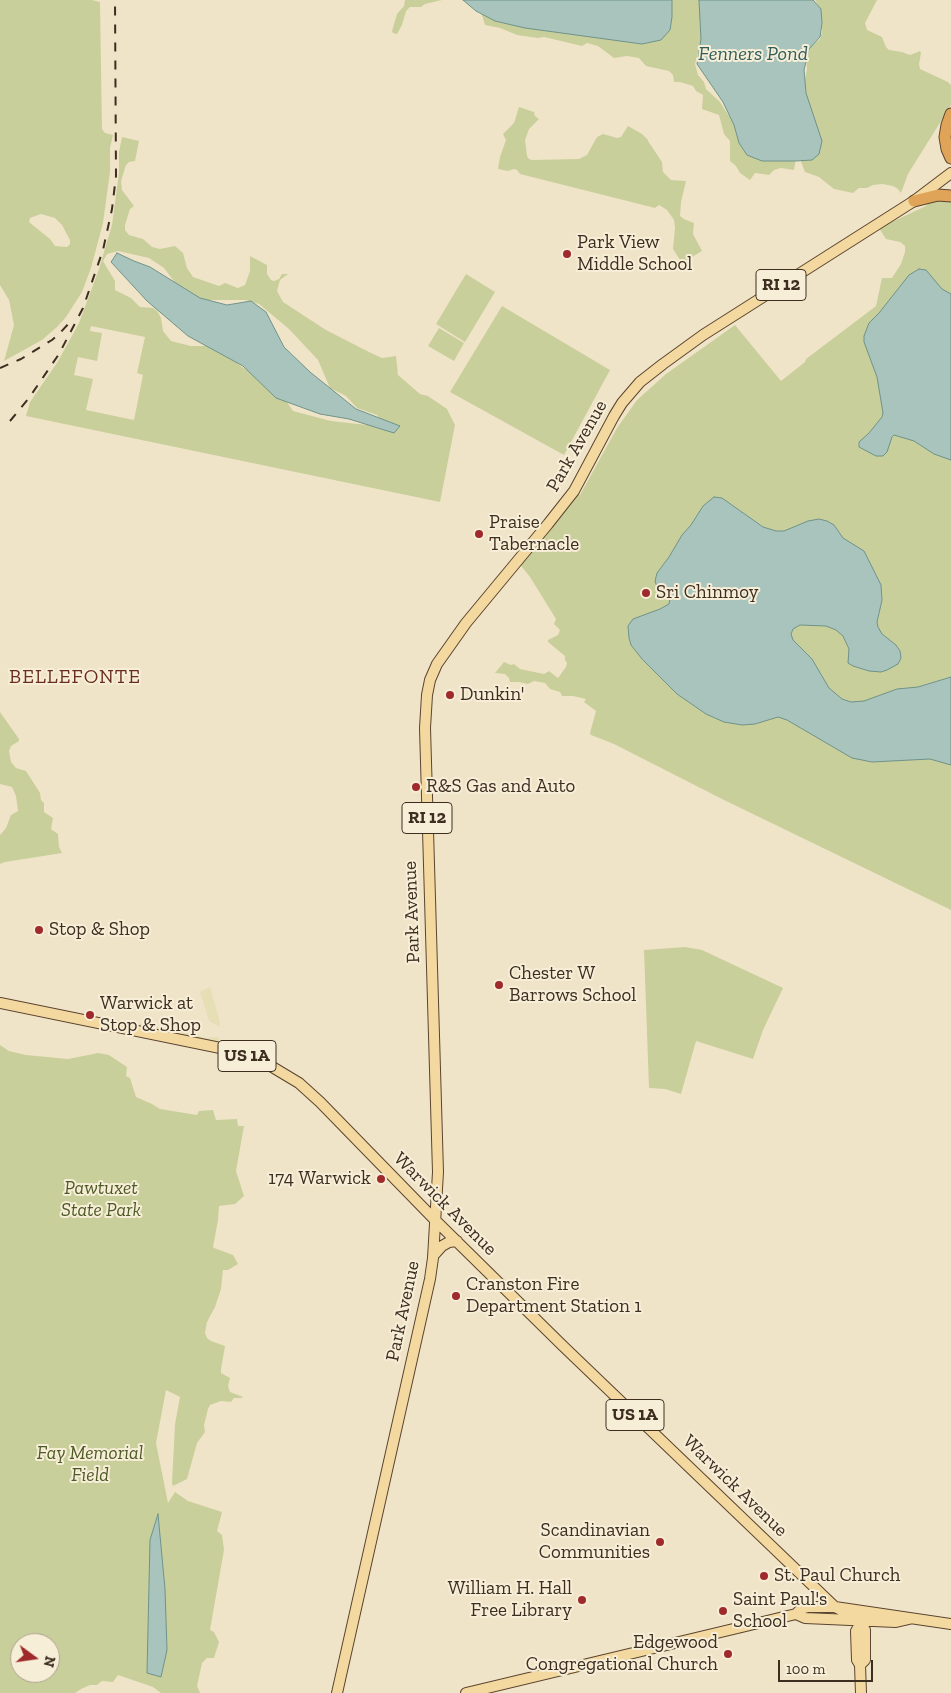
<!DOCTYPE html>
<style>
body{margin:0}
#map{position:relative;width:951px;height:1693px;overflow:hidden;background:#f0e4c8;font-family:"Zilla Slab",serif}
canvas{display:block}
.north{position:absolute;left:10px;top:1633px;width:50px;height:50px;box-sizing:border-box;background:#f7eed8;border:1px solid #ada18e;border-radius:50%;rotate:104deg;font-size:14px;font-weight:700;line-height:20px;text-align:center;color:#3d2e20}
.north::after{content:'';display:block;margin:auto;width:18px;height:22px;background:#9e2a2b;clip-path:polygon(50% 0,100% 100%,50% 72%,0 100%)}
.scale{position:absolute;left:778px;top:1660px;width:95px;height:22px;box-sizing:border-box;border:2px solid #3d2e20;border-top:0;padding-left:6px;font-size:15px;line-height:18px;white-space:nowrap;color:#3d2e20;-webkit-text-stroke:4px #f7eed8;paint-order:stroke}
</style>
<div id="map">
<canvas width="951" height="1693"></canvas>
<div class="north">N</div>
<div class="scale">100 m</div>
</div>
<script>
const context = document.querySelector('canvas').getContext('2d');
context.lineJoin = 'round';
function paint(path, color) { context.fillStyle = color; context.fill(path, 'evenodd'); }
const shape = rows => new Path2D(rows.map(r => 'M' + r).join(''));
function strokePath(path, color, width, dash) { context.strokeStyle = color; context.lineWidth = width; context.lineCap = dash ? 'butt' : 'round'; context.setLineDash(dash || []); context.stroke(path); }
function write(font, color, halo, rows, align = 'center') {
  context.font = font + ' "Zilla Slab",serif'; context.lineWidth = 4; context.setLineDash([]); context.textBaseline = 'middle'; context.strokeStyle = halo; context.fillStyle = color; for (const [text, x, y, turn = 0] of rows) {
    context.save(); context.translate(x, y); context.rotate((+turn || 0) * Math.PI / 180); context.textAlign = isNaN(turn) ? turn : align; if (halo) context.strokeText(text, 0, 0); context.fillText(text, 0, 0); context.restore();
  }
}
const farmland = shape([
 [210,987,219,1019,220,1027,209,1021,200,992],
 [104,1017,164,1028,172,1017,178,1030,205,1038,219,1037,219,1046,98,1023]
]);
const green = shape([
 [0,0,92,0,100,2,102,129,105,133,113,135,110,148,110,172,103,223,91,268,82,292,66,317,57,327,42,340,4,361,14,325,9,300,0,285],
 [41,214,55,218,62,225,70,240,70,244,67,247,55,246,50,239,29,222,30,218],
 [405,0,442,0,425,4,421,7,410,7,406,11,402,25,397,34,393,33,392,31,397,14,404,6],
 [670,0,699,0,703,44,698,53,695,64,698,75,704,82,706,89,720,102,740,133,796,158,794,170,781,168,774,170,769,175,755,173,750,180,740,173,736,166,730,161,730,141,724,134,719,115,702,109,703,95,696,91,693,86,680,82,674,82,673,75,669,71,646,66,639,58,627,56,614,58,598,46,587,43,582,46,544,37,538,38,517,35,500,28,485,25,481,12],
 [815,0,877,0,865,23,867,30,882,37,886,47,889,50,902,52,910,55,920,51,921,53,919,64,920,69,948,82,951,85,951,105,908,174,901,193,898,189,893,186,882,184,873,185,867,188,859,188,853,193,834,189,819,177,805,172,800,159,808,103,804,84,807,69,806,57,810,47,820,39,822,32,821,10],
 [519,107,534,112,535,116,539,119,529,129,525,140,527,156,529,159,532,160,579,159,587,155,597,137,603,134,617,138,621,137,628,126,642,134,648,140,648,141,662,162,663,172,671,180,686,181,681,202,680,216,684,219,694,223,693,234,702,251,682,263,673,249,675,228,674,220,667,210,659,205,655,208,520,174,517,170,514,169,508,171,498,169,500,157,506,140,503,134,514,123],
 [122,137,139,141,135,161,129,162,126,165,121,181,122,190,134,206,130,209,125,225,125,230,129,235,143,239,152,247,160,249,175,246,183,253,187,268,193,277,219,286,225,283,238,288,245,285,250,271,250,256,267,265,267,274,271,280,274,281,279,279,282,274,288,274,280,280,277,291,283,302,326,330,369,352,382,358,396,356,398,375,420,394,428,396,447,409,455,425,440,502,26,416,30,402,57,363,79,323,99,269,112,225,119,173,119,152],
 [118,251,149,258,164,268,176,284,191,296,205,300,246,300,259,304,289,329,318,360,330,388,346,396,357,408,377,415,380,419,372,425,367,425,331,421,293,411,282,395,273,386,242,367,219,348,211,346,191,346,171,341,163,331,161,318,157,311,153,308,140,307,131,298,115,290,115,281,103,261,107,254],
 [91,326,145,337,137,373,143,375,134,420,86,410,93,379,74,375,78,357,97,361,102,333,90,331],
 [944,198,951,203,951,910,724,800,614,744,591,735,590,733,596,711,584,702,586,699,573,696,562,696,560,692,550,689,545,683,534,681,528,684,519,682,510,682,509,678,505,674,495,673,504,662,511,665,514,664,520,669,544,674,549,671,558,678,566,667,567,663,565,660,565,656,548,642,548,640,558,635,560,630,554,624,556,619,530,577,518,562,573,491,580,495,617,428,637,400,666,374,735,325,781,381,805,362,806,359,876,306,882,278,892,278,901,264,905,252,905,246,900,242,886,239,879,228,926,206,931,200],
 [466,274,495,292,465,342,436,324],
 [502,306,610,370,564,455,450,392],
 [439,328,464,343,454,361,428,346],
 [0,712,19,739,19,741,11,746,9,751,11,762,16,768,26,771,40,793,41,800,44,803,44,812,53,818,51,829,58,834,59,847,62,853,5,862,0,864,0,835,6,828,11,815,18,811,16,796,12,787,0,784],
 [685,947,702,950,783,988,763,1030,753,1059,696,1041,681,1094,665,1089,649,1088,644,950],
 [0,1045,9,1051,26,1055,68,1059,98,1053,109,1055,127,1067,126,1076,130,1078,136,1097,152,1104,160,1109,197,1115,199,1111,213,1110,216,1120,237,1119,238,1126,244,1126,236,1171,244,1196,235,1204,219,1206,218,1220,213,1247,214,1248,233,1255,238,1264,228,1270,223,1270,221,1289,215,1307,207,1322,205,1333,207,1338,211,1341,225,1346,221,1369,221,1373,230,1378,228,1386,230,1392,243,1397,242,1398,234,1398,231,1402,221,1401,210,1405,208,1409,204,1425,205,1432,197,1443,187,1479,173,1486,172,1483,175,1424,180,1397,166,1390,156,1443,168,1503,175,1492,188,1501,222,1512,217,1531,222,1535,224,1550,210,1630,214,1632,219,1642,214,1658,207,1658,202,1663,197,1686,200,1693,161,1693,153,1687,118,1675,113,1682,102,1681,97,1685,90,1685,81,1689,75,1693,0,1693],
 [20,1643,50,1643,50,1673,20,1673]
]);
const water = shape([
 [463,0,672,0,672,17,670,30,661,40,642,44,525,28,495,21,476,11,463,0],
 [699,0,813,0,821,9,822,23,820,37,809,49,804,70,806,93,822,141,819,154,812,160,796,161,762,161,747,155,739,143,734,125,723,102,697,64,701,39,699,0],
 [117,253,134,261,150,267,200,298,227,305,251,301,266,312,284,347,310,372,356,409,400,426,394,433,349,419,320,414,276,398,243,366,188,336,147,301,111,262,117,253],
 [919,269,926,270,942,289,951,294,951,460,934,454,914,441,894,435,892,437,887,452,883,456,876,456,859,447,859,442,869,433,882,417,883,413,877,377,864,342,864,336,869,323,879,313,909,275,919,269],
 [714,497,722,498,763,527,776,531,784,531,808,521,819,519,827,521,834,525,843,538,864,551,881,585,882,600,877,622,878,627,882,634,896,645,900,651,901,658,898,664,887,670,881,672,869,671,853,666,848,663,849,649,843,636,836,630,826,626,800,625,793,629,791,634,793,640,812,659,829,688,842,699,851,702,864,701,897,689,918,687,951,677,951,765,930,759,872,762,852,758,787,720,778,717,755,724,742,725,724,722,706,714,677,694,642,659,631,645,629,638,628,626,633,619,660,609,669,604,670,598,661,592,657,587,655,581,657,573,669,557,682,535,691,525,703,506,714,497],
 [158,1514,165,1589,167,1650,161,1677,147,1673,150,1540,158,1514]
]);
const major = shape([
 [0,1003,230,1050,269,1065,299,1083,320,1102,436,1221,563,1346,835,1607,861,1620],
 [433,1256,442,1246,449,1242,457,1241],
 [796,1614,805,1618,896,1622,909,1619],
 [860,1665,865,1660,865,1630,861,1624],
 [337,1693,430,1279,433,1258,438,1172,425,728,427,695,430,680,437,664,466,623,548,524,574,491,614,416,622,403,640,382,663,364,703,335,914,201,951,173],
 [466,1693,796,1614,801,1609,808,1607,835,1607,951,1624],
 [861,1693,860,1665,857,1660,856,1631,865,1616]
]);
const highway = shape([
 [951,114,947,125,945,137,947,149,951,158],
 [914,201,938,195,951,196]
]);
const rail = shape([
 [0,368,21,359,52,340,59,334,72,320],
 [10,421,29,398,59,354,83,308,103,250,112,209,116,176,115,0]
]);
const markers = [
 [567,254,5,"#9e2a2b"],
 [479,534,5,"#9e2a2b"],
 [646,593,5,"#9e2a2b"],
 [450,695,5,"#9e2a2b"],
 [416,787,5,"#9e2a2b"],
 [39,930,5,"#9e2a2b"],
 [499,985,5,"#9e2a2b"],
 [90,1015,5,"#9e2a2b"],
 [381,1179,5,"#9e2a2b"],
 [456,1296,5,"#9e2a2b"],
 [660,1542,5,"#9e2a2b"],
 [764,1576,5,"#9e2a2b"],
 [582,1600,5,"#9e2a2b"],
 [723,1611,5,"#9e2a2b"],
 [728,1654,5,"#9e2a2b"]
];
const shields = [
 [781,285,50],
 [427,818,50],
 [247,1056,58],
 [635,1415,58]
];
const shieldNames = [
 ["RI 12",781,285],
 ["RI 12",427,818],
 ["US 1A",247,1056],
 ["US 1A",635,1415]
];
const poiNames = [
 ["Park View",577,243],
 ["Middle School",577,265],
 ["Praise",489,523],
 ["Tabernacle",489,545],
 ["Sri Chinmoy",656,593],
 ["Dunkin'",460,695],
 ["R&S Gas and Auto",426,787],
 ["Stop & Shop",49,930],
 ["Chester W",509,974],
 ["Barrows School",509,996],
 ["Warwick at",100,1004],
 ["Stop & Shop",100,1026],
 ["174 Warwick",371,1179,"right"],
 ["Cranston Fire",466,1285],
 ["Department Station 1",466,1307],
 ["Scandinavian",650,1531,"right"],
 ["Communities",650,1553,"right"],
 ["St. Paul Church",774,1576],
 ["William H. Hall",572,1589,"right"],
 ["Free Library",572,1611,"right"],
 ["Saint Paul's",733,1600],
 ["School",733,1622],
 ["Edgewood",718,1643,"right"],
 ["Congregational Church",718,1665,"right"]
];
const streetNames = [
 ["Park Avenue",577,446,-60],
 ["Park Avenue",412,912,-92],
 ["Warwick Avenue",445,1204,45],
 ["Park Avenue",403,1311,-78],
 ["Warwick Avenue",735,1486,44]
];
const parkNames = [
 ["Pawtuxet",101,1189],
 ["State Park",101,1211],
 ["Fay Memorial",90,1454],
 ["Field",90,1476]
];
const waterNames = [
 ["Fenners Pond",753,54]
];
const neighbourhoodNames = [
 ["BELLEFONTE",75,677]
];
paint(farmland, '#e6deb5');
paint(green, '#c9cf9b');
paint(water, '#a9c4bc');
strokePath(water, '#6f938a', 1);
strokePath(major, '#5b4430', 12);
strokePath(highway, '#5b4430', 13);
strokePath(major, '#f3d9a0', 10);
strokePath(highway, '#e0a458', 11);
strokePath(rail, '#3d2e20', 2, [9, 9]);
for (const [x, y, r, color] of markers) { const dot = new Path2D(); dot.arc(x, y, r, 0, 2 * Math.PI); context.fillStyle = color; context.fill(dot); strokePath(dot, '#f7eed8', 2); }
for (const [x, y, w] of shields) { const box = new Path2D(); box.roundRect(x - w / 2, y - 15.5, w, 31, 4); context.fillStyle = '#f7eed8'; context.fill(box); strokePath(box, '#3d2e20', 1); }
write('bold 18px', '#3d2e20', null, shieldNames);
write('19px', '#3d2e20', '#f7eed8', poiNames, 'left');
write('19px', '#3d2e20', '#f7eed8', streetNames);
write('italic 19px', '#4d5a26', '#f7eed8', parkNames);
write('italic 20px', '#2f5d5a', '#f7eed8', waterNames);
context.letterSpacing = '1px';
write('20px', '#6b2e1e', '#f7eed8', neighbourhoodNames);
context.letterSpacing = '0px';
</script>
